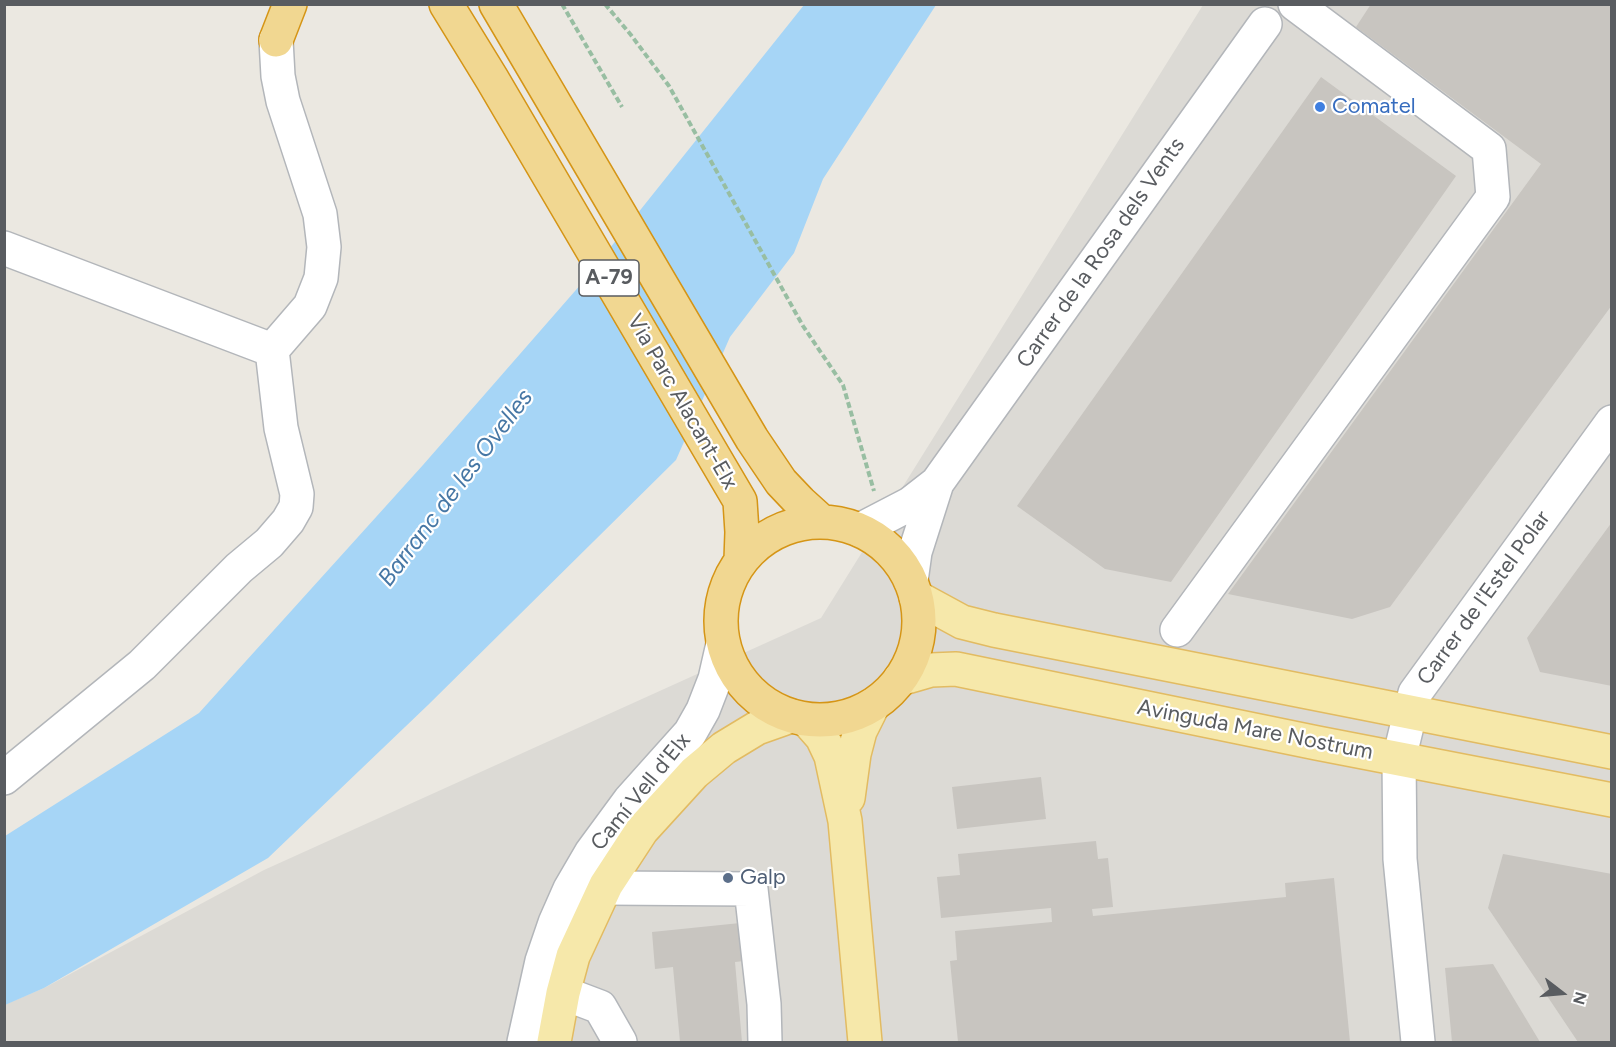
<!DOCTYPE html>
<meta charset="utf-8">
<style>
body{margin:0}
#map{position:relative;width:1616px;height:1047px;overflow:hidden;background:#ebe8e1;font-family:Figtree,sans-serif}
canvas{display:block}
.frame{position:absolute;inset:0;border:6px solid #595c60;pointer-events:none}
.north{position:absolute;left:1532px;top:963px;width:60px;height:60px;-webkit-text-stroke:4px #fff;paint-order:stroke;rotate:106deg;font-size:16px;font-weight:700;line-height:24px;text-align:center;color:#595c60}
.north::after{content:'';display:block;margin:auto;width:21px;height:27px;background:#595c60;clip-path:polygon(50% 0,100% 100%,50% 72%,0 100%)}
</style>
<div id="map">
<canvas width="1616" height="1047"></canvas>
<div class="frame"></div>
<div class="north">N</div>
</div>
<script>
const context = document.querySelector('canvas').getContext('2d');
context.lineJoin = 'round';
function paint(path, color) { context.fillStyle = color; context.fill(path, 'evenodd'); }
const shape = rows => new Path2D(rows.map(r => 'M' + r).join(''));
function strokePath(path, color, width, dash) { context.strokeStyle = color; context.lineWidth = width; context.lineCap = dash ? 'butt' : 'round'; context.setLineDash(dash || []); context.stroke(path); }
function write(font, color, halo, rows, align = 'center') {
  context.font = font + ' Figtree,sans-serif'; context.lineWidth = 4.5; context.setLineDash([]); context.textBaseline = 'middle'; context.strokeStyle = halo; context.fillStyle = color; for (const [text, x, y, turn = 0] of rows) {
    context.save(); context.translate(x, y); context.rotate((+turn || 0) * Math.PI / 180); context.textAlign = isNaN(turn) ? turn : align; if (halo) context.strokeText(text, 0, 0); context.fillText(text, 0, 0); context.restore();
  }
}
const industrial = shape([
 [1203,5,1611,5,1611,1042,5,1042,4,1005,44,988,264,870,821,618]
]);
const water = shape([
 [804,5,936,5,823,179,794,253,730,337,676,460,428,705,268,858,44,988,5,1005,5,836,199,713,423,465,582,283]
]);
const building = shape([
 [1371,4,1612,5,1612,305,1390,607,1352,619,1228,594,1541,164,1356,27],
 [1321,77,1456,176,1171,582,1105,569,1017,506],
 [1612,522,1612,686,1540,672,1527,638],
 [1041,777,1046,819,957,829,952,787],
 [1096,841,1098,859,1108,858,1113,907,1092,909,1093,916,1286,897,1285,883,1334,878,1350,1042,958,1042,950,961,957,960,955,931,1052,922,1051,908,941,918,937,877,960,875,958,854],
 [1503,854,1612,874,1612,1042,1578,1042,1488,908],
 [750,922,753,960,735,962,742,1042,680,1042,673,967,655,969,652,932],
 [1493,964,1540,1042,1452,1042,1445,968]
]);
const path = shape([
 [562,4,622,107],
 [605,4,631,35,669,86,803,326,843,385,874,491]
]);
const minor = shape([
 [4,248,272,350],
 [272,350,310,306,321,278,324,247,320,214,283,101,278,76,276,40],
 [860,530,910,504,937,483,1265,24],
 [911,581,915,552,937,483],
 [1177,630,1493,197,1489,149,1295,4],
 [4,778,142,665,239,568,269,543,288,521,296,507,297,494,281,428,272,350],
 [605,888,751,889,764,1004,765,1042],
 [563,993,600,1007,620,1042],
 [524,1042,542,961,555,923,570,889,591,853,630,800,690,733,703,710,715,679,723,644],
 [1418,1042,1400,859,1399,759,1415,693,1612,422]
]);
const major = shape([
 [916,597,962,622,994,630,1612,752],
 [900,679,931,670,956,669,1317,743,1612,800],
 [807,720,822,737,831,756,845,821,865,1042],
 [848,798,854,754,860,731,873,705],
 [554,1042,563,993,573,956,606,885,642,830,694,773,724,748,757,728,791,716]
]);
const highway = shape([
 [446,4,492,79,740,501,742,532,741,560],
 [496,4,752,439,781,482,800,502,821,521],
 [276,40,290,4],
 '721 621a99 99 0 1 1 198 0a99 99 0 1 1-198 0Z'
]);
const markers = [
 [1320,107,6,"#3f7fe0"],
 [728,878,6,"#5c6f8a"]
];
const shields = [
 [609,278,60]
];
const shieldNames = [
 ["A-79",609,278]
];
const shopNames = [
 ["Comatel",1332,107]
];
const streetNames = [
 ["Carrer de la Rosa dels Vents",1101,253,-55],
 ["Via Parc Alacant-Elx",682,402,60],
 ["Carrer de l'Estel Polar",1484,598,-54],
 ["Avinguda Mare Nostrum",1255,730,11],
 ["Camí Vell d'Elx",641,792,-51]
];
const serviceNames = [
 ["Galp",740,878]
];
const waterNames = [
 ["Barranc de les Ovelles",456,488,-53]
];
paint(industrial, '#dcdad5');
paint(water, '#a6d5f6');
paint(building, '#c8c5c0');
strokePath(minor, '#b3b6ba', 36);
strokePath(major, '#e2bb62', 36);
strokePath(highway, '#d59516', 36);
strokePath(path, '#98bea2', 4, [6, 3]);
strokePath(minor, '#fff', 33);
strokePath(major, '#f6e8aa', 33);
strokePath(highway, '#f1d791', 33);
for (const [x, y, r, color] of markers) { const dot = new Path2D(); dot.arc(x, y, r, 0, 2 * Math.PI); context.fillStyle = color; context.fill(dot); strokePath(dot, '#fff', 2); }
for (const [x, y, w] of shields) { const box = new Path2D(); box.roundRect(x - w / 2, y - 18, w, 36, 4.5); context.fillStyle = '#fff'; context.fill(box); strokePath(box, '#595c60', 1.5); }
write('bold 21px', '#595c60', null, shieldNames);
write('22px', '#366cbe', '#fff', shopNames, 'left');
write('22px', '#595c60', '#fff', streetNames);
write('22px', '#4e5e75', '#fff', serviceNames, 'left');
write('italic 24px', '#4677a5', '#fff', waterNames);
</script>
